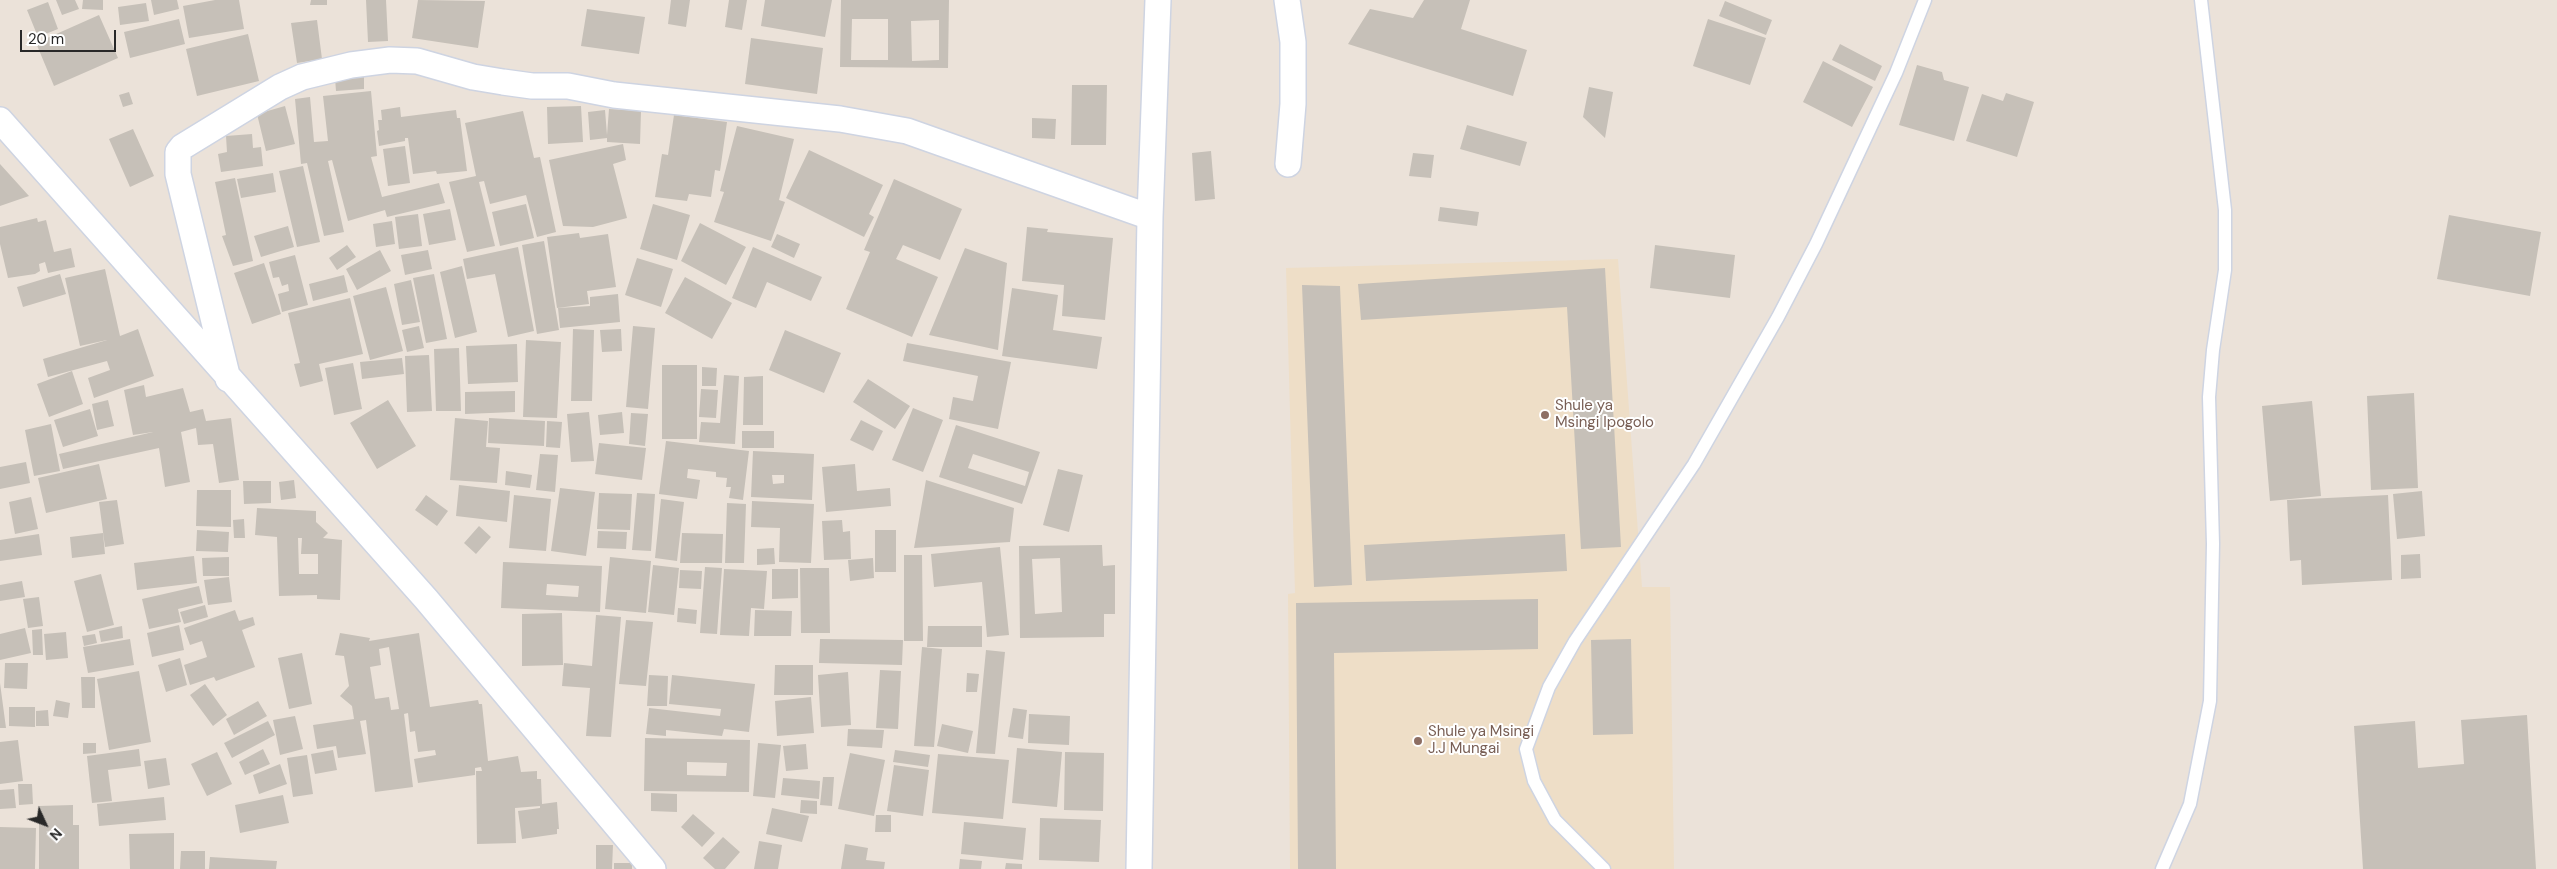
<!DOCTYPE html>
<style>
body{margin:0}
#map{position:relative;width:2557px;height:869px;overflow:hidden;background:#ebe2d9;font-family:"DM Sans",sans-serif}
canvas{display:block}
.north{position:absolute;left:20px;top:799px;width:50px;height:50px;-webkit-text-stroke:4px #fff;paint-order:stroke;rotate:133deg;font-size:14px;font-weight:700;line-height:20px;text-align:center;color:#282828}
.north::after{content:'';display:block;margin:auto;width:18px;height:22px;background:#282828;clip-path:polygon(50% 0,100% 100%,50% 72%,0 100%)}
.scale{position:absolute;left:20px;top:30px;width:96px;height:22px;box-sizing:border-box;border:2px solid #282828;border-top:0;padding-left:6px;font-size:15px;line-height:18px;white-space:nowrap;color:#282828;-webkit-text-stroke:4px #fff;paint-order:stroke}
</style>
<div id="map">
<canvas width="2557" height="869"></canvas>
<div class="north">N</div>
<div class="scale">20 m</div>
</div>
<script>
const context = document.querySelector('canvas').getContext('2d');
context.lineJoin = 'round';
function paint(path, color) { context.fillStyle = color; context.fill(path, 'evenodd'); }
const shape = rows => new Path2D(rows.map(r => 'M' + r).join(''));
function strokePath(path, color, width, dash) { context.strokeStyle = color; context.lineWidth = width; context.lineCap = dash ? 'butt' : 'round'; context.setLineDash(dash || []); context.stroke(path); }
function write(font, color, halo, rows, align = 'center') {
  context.font = font + ' "DM Sans",sans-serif'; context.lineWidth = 4; context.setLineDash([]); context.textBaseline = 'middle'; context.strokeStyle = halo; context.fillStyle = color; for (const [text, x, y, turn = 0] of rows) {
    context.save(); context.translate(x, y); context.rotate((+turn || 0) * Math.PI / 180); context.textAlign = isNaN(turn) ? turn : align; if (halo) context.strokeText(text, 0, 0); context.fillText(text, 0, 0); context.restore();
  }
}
const education = shape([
 [1618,259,1642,587,1670,587,1674,869,1290,869,1288,594,1295,593,1286,268]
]);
const building = shape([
 [56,0,75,0,79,9,62,15],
 [83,0,103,0,103,10,82,9],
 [151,0,177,0,179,9,154,15],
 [215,0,239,0,244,29,189,38,183,6],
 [311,0,327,0,327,5,310,5],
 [366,0,386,0,388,41,368,42],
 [418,0,485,1,478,48,412,38],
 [671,0,690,0,686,27,668,24],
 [729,0,747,0,742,30,725,27],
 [765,0,832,0,825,37,761,26],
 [841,0,949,0,948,68,840,67],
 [852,19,888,19,888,60,851,60],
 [939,20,939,60,912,61,911,21],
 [1424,0,1470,0,1461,29,1527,50,1513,96,1348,44,1370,9,1413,18],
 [1725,1,1772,20,1766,35,1719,16],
 [48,2,58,29,38,37,27,10],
 [146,3,149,21,120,25,118,7],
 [587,9,645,17,639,54,581,46],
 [99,15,118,58,54,86,36,43],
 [179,19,185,44,130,58,124,32],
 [1708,19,1766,38,1750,85,1693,66],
 [317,20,322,59,297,63,291,23],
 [248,34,259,81,197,96,186,49],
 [751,38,823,48,817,94,745,84],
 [1840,44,1882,66,1875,81,1832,60],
 [1823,61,1873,87,1852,127,1803,102],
 [1917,65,1942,72,1944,80,1969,87,1954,141,1899,125],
 [364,76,364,89,336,91,335,78],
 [1072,85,1107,85,1106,145,1071,145],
 [1589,87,1613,92,1605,138,1583,117],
 [371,91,377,156,371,157,382,197,439,183,445,203,387,217,385,210,348,221,332,160,328,161,344,232,324,236,307,163,301,164,295,99,310,97,314,142,328,141,323,96],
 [129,92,133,104,123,107,119,95],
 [2006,93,2034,102,2017,157,1966,141,1982,94,2003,101],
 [285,106,295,144,266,151,257,114],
 [581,106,583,142,548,144,547,107],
 [400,107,401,117,456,110,457,118,460,118,467,171,437,174,436,171,413,174,408,138,405,138,405,141,379,146,377,131,379,130,378,120,382,120,381,110],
 [609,109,641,111,640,144,607,142,607,138,590,140,588,112,605,110,607,135],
 [523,111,534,158,540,157,556,232,537,237,526,195,490,204,484,181,479,182,495,246,467,252,449,182,476,176,465,123],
 [674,115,727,122,720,171,715,170,711,197,689,194,687,201,655,197,662,154,668,155],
 [1032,118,1056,119,1055,139,1032,138],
 [1467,125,1527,142,1520,166,1460,149],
 [737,126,794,139,779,200,785,202,771,241,714,222,724,192,720,191],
 [133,129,154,176,130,187,109,139],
 [252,134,253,148,261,147,263,166,221,172,218,154,227,152,226,136],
 [623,144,626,160,613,164,627,218,593,227,563,226,549,160],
 [405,146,410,183,388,186,383,149],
 [809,150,883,185,869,214,874,217,864,237,786,198],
 [1211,151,1215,199,1195,201,1192,153],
 [1413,153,1434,155,1431,178,1409,176],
 [0,164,29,196,0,206],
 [303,166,320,242,297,247,279,171],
 [273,173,276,192,241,198,237,179],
 [235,178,253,261,233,266,222,236,226,235,215,182],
 [894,179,962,209,940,260,903,245,896,259,938,277,912,337,846,309,870,252,864,250],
 [526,204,534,238,500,246,492,212],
 [653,204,690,215,677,260,640,249],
 [1440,207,1479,212,1477,226,1438,221],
 [450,209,456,240,429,245,423,214],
 [418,214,422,246,399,249,395,217],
 [2449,215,2541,232,2530,296,2437,279],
 [37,218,38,222,46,220,54,252,71,248,75,267,48,273,45,262,39,264,40,271,35,274,8,278,0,244,0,227],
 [392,221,395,244,376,247,373,224],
 [700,223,746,247,726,285,681,261],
 [288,226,294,247,261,257,254,236],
 [1027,227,1048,229,1047,232,1113,238,1105,320,1062,316,1064,285,1022,281],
 [579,233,580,238,608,234,616,287,587,291,589,304,557,308,547,237],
 [777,234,800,244,794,258,771,247],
 [544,241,559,330,537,334,522,245],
 [347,245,356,257,337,270,329,258],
 [1655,245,1735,255,1730,298,1650,288],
 [518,247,534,331,508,337,495,274,467,279,463,259],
 [753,247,822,277,811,301,767,282,756,308,732,298],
 [965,248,1007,263,998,350,929,335],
 [380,250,391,271,357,290,346,269],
 [428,250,432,269,405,275,401,255],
 [295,255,308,305,282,312,278,294,289,291,288,284,282,286,279,277,273,278,269,262],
 [637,258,673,269,661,307,625,295],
 [264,263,281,314,252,324,234,273],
 [462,266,477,332,455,338,440,272],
 [1605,268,1621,547,1581,549,1567,307,1361,320,1358,284],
 [105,269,120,336,138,329,154,376,94,398,88,378,110,370,107,361,48,377,43,359,107,340,80,346,65,278],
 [60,274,66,294,23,307,17,287],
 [434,274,447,339,426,343,413,278],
 [344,275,348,292,313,301,309,284],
 [685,277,732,303,712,339,665,313],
 [411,280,420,322,402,325,394,284],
 [1302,285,1340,286,1352,585,1314,587],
 [386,287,403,351,370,360,353,296],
 [1012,288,1058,295,1053,330,1102,337,1097,369,1002,356],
 [618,294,620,322,560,328,558,308,590,306,590,297],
 [350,298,363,354,319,364,323,381,300,387,294,364,300,363,288,313],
 [419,326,424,348,407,352,402,330],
 [633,326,655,328,648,409,626,407],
 [573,329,594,330,592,401,571,401],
 [621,329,622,351,602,352,600,330],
 [785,330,841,353,824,393,769,370],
 [526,340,561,342,557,418,523,417],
 [907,343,1011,362,998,429,949,419,953,397,973,401,978,376,903,361],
 [517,344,518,382,468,384,466,346],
 [459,348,461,411,436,411,434,349],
 [429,355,432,411,407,412,405,356],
 [402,358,404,374,362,379,360,362],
 [353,363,362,409,334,415,325,368],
 [662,365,697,365,697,439,662,439],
 [702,367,717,368,716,386,702,386],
 [72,371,83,404,49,417,37,384],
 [724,375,739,376,735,444,699,442,701,422,720,423],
 [763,376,763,425,743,425,744,377],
 [868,379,910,406,895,429,853,402],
 [144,385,146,397,183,388,190,412,203,409,206,421,231,418,239,480,219,483,213,444,198,445,196,428,181,432,190,482,165,487,159,448,63,469,59,454,153,432,133,435,124,390],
 [701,389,718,390,716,418,699,417],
 [515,391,515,412,465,414,465,392],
 [2414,393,2418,488,2371,490,2367,396],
 [108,400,114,426,97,430,92,404],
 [388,400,416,446,377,469,350,423],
 [2312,401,2321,496,2270,501,2262,406],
 [913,408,943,420,923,472,892,460],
 [90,409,98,436,63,447,54,420],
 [589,412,594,461,571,462,567,414],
 [622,412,624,433,600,435,598,415],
 [631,413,648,414,645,446,629,444],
 [455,418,488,421,486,447,500,448,497,483,450,480],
 [489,418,545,421,544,446,488,443],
 [861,420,883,431,873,451,850,440],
 [547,421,562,422,560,448,546,447],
 [51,424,60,471,34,476,25,430],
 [956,425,1040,452,1022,504,939,477],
 [973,454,1029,472,1025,486,968,468],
 [742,431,774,431,774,448,742,448],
 [666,441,749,451,743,500,729,498,731,487,726,487,727,478,716,477,716,472,688,469,687,478,700,480,697,499,659,494],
 [599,443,646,448,642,480,595,474],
 [753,451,814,454,812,500,751,497],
 [772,475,784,475,784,483,773,484],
 [540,454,558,455,555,492,536,490],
 [26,462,30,483,0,489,0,467],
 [99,464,107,499,46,513,38,478],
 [855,464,857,491,890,488,891,506,826,512,822,467],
 [1058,469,1083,475,1069,532,1043,525],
 [506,471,532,475,530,488,505,485],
 [294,480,296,498,281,500,279,482],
 [926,480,1014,508,1010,542,914,548],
 [243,481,271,481,271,503,244,504],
 [459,485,510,491,507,522,456,516],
 [560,488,595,492,586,556,551,551],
 [197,490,231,490,231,527,196,526],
 [2422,491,2425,536,2397,539,2393,494],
 [599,493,632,494,630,530,597,529],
 [637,493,655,494,651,551,632,550],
 [426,495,448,511,437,526,415,510],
 [514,495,551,499,546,551,509,548],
 [2388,495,2392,580,2302,585,2301,560,2290,561,2287,500],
 [31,497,38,529,15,534,9,502],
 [661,499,684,502,677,561,655,558],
 [117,500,124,544,105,547,99,502],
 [752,501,814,504,811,563,779,562,780,528,751,527],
 [727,503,746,504,744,563,725,563],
 [257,508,316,511,316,522,328,533,323,538,342,540,340,600,317,599,317,595,279,596,277,537,255,535],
 [298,538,302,538,301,554,318,554,318,574,299,574],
 [244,519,245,538,234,538,233,520],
 [842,520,843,532,850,531,851,559,824,560,822,521],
 [479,526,491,537,476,554,464,543],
 [197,530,229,532,228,552,196,551],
 [875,530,896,530,896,572,875,572],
 [598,531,627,532,626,549,597,548],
 [103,533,105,554,72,558,70,537],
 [682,533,723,534,722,563,680,563],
 [39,534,42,555,0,561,0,540],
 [1565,534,1567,571,1366,581,1364,545],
 [1102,545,1103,566,1115,565,1115,614,1104,614,1104,637,1020,638,1019,546],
 [1060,558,1062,612,1035,614,1032,559],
 [1000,547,1009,635,987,637,982,582,934,587,931,554],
 [774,548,775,564,757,565,757,549],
 [2420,554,2421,578,2401,579,2401,555],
 [904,555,922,555,923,641,904,641],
 [194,556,197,583,137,590,134,563],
 [229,557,229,576,203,576,202,558],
 [610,557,651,561,646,613,605,609],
 [873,558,874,578,850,581,848,560],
 [503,562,602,566,600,612,501,608],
 [547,584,579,586,578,597,546,595],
 [653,565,679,568,674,615,648,612],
 [705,567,722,568,717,634,700,633],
 [800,568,829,568,830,633,801,633],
 [724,569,767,571,764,609,751,608,749,636,720,635],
 [772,569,798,569,798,598,772,599],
 [680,570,702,571,701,589,679,588],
 [101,574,114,625,87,632,74,581],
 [229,577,232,602,208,605,204,580],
 [22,581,25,597,0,601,0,585],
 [199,586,203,603,178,609,181,622,149,629,142,599],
 [39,597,43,626,28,628,23,599],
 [1538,599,1538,649,1334,653,1336,869,1298,869,1296,603],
 [205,605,208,617,184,624,180,612],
 [678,608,697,610,696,624,677,622],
 [235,610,239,621,253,617,255,625,242,630,255,667,216,681,214,677,190,685,184,665,207,657,202,641,190,645,184,628],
 [755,610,792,611,791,636,754,636],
 [562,613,563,665,522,666,522,614],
 [596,615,621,617,611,737,586,736,590,688,562,686,564,663,592,666],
 [626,620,653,622,646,686,619,684],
 [179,625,184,650,152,657,147,633],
 [122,626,123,638,101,642,99,631],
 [928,626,982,626,982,647,927,647],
 [25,628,31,653,0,660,0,634],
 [42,629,43,655,33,655,32,630],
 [66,632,68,658,46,660,44,634],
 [340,633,370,638,369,641,419,633,430,707,478,700,479,704,482,704,488,761,518,756,521,772,537,771,537,779,541,779,542,804,557,802,559,829,557,829,557,834,522,839,518,811,540,808,540,806,515,808,516,843,477,844,476,771,482,771,481,767,475,768,475,775,418,783,414,759,436,755,435,750,418,752,415,731,410,732,408,713,404,714,413,787,375,792,366,720,360,721,366,754,338,758,336,746,317,749,313,725,354,719,352,706,340,696,349,686,344,656,335,655],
 [389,647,399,709,391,710,389,697,375,699,370,667,381,665,379,649],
 [95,634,97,643,84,646,82,636],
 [130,639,134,665,88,673,83,647],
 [820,639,903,640,902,665,819,663],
 [1631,639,1633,734,1593,735,1591,640],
 [922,647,942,649,934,747,914,746],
 [986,650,1005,652,995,754,976,753],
 [302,653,312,704,289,709,278,658],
 [180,658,187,685,166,692,158,665],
 [5,663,28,663,27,689,4,688],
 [775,665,813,665,813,695,774,695],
 [880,670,901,671,898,729,876,728],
 [139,671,151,742,109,750,97,679],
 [848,672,851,725,821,727,818,675],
 [967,673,979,674,977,692,966,692],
 [649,675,668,676,667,706,647,706],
 [672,675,755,684,749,732,724,729,722,736,666,730,666,736,646,734,649,708,720,716,721,709,669,704],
 [81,677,95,677,95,708,82,708],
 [0,683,6,728,0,728],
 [205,684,227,715,213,726,190,695],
 [811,697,814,733,777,736,775,701],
 [56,700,70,703,68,718,53,716],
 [258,701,267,716,234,735,226,719],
 [9,707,35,707,35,727,9,726],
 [1013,708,1027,710,1023,739,1008,737],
 [48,710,49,726,36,726,36,711],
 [1029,714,1070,716,1069,745,1028,743],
 [2527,715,2536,869,2363,869,2354,726,2415,721,2418,768,2464,764,2461,720],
 [295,716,303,749,280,755,273,720],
 [268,721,275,735,232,758,224,743],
 [942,724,973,731,968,753,937,746],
 [848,729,884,730,882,748,847,746],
 [645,738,750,740,749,792,644,791],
 [687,762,727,763,726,776,687,775],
 [18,740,23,781,0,784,0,742],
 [83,743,96,743,96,753,83,754],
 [758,743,781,745,775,798,753,796],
 [806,744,808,769,786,771,783,746],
 [1017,748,1062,752,1057,807,1012,803],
 [139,749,141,766,108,770,112,801,92,803,87,756],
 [263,749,270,764,245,775,239,762],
 [333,750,337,770,315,774,311,754],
 [895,750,930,755,928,767,893,762],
 [217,752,232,784,207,796,191,764],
 [1065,752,1104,753,1103,811,1064,810],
 [850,753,885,760,874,816,838,809],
 [938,754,1009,760,1003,819,932,813],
 [307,755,313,794,293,797,287,758],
 [166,758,170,785,148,789,144,761],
 [280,764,287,784,259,794,253,775],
 [894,765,929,770,923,816,887,811],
 [823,777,834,777,832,806,820,805],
 [783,778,820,781,819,799,781,795],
 [18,784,32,784,33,804,19,805],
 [14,789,16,808,0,809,0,790],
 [651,793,677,794,677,812,651,811],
 [283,795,289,823,240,833,235,805],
 [164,797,166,820,99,826,97,804],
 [801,800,817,801,817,814,800,813],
 [73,805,73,825,79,825,79,869,39,869,39,806],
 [772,808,809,816,802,842,766,834],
 [693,814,715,833,702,847,681,827],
 [876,815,891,815,891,832,875,832],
 [1040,818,1101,820,1099,862,1039,860],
 [964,822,1026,828,1023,860,961,854],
 [0,827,36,828,35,869,0,869],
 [174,833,174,869,130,869,129,834],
 [723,837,740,852,725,869,715,869,703,858],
 [759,841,782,845,778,869,754,869],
 [845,844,868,848,866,860,885,862,884,869,841,869],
 [596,845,613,845,612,869,596,869],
 [181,851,205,851,205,869,180,869],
 [210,857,277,861,276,869,209,869],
 [960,859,982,861,981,869,959,869],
 [614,863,632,863,632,869,614,869],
 [1006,863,1022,864,1022,869,1005,869]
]);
const lane = shape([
 [1604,869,1555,820,1534,781,1526,749,1549,687,1575,641,1694,464,1778,317,1816,244,1896,73,1925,0],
 [2162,869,2190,804,2210,701,2213,544,2209,397,2213,350,2225,270,2225,210,2201,0]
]);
const street = shape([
 [1287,0,1293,42,1293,104,1288,164],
 [0,120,426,599,653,869],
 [228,379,178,174,178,152,182,147,280,87,302,77,351,65,390,60,417,61,473,77,503,82,532,86,568,86,614,95,840,119,907,131,1150,217],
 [1139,869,1150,217,1158,0]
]);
const markers = [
 [1545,415,5,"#8d6e63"],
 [1418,741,5,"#8d6e63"]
];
const educationNames = [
 ["Shule ya",1555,406],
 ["Msingi Ipogolo",1555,423],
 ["Shule ya Msingi",1428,732],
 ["J.J Mungai",1428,749]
];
paint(education, '#eedec7');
paint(building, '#c6c0b8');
strokePath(lane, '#ced4e2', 15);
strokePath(street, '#ced4e2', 28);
strokePath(lane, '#fff', 12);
strokePath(street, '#fff', 25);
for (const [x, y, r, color] of markers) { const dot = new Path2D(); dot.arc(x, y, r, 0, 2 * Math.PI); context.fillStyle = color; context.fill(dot); strokePath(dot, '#fff', 2); }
write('15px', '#785e54', '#fff', educationNames, 'left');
</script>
